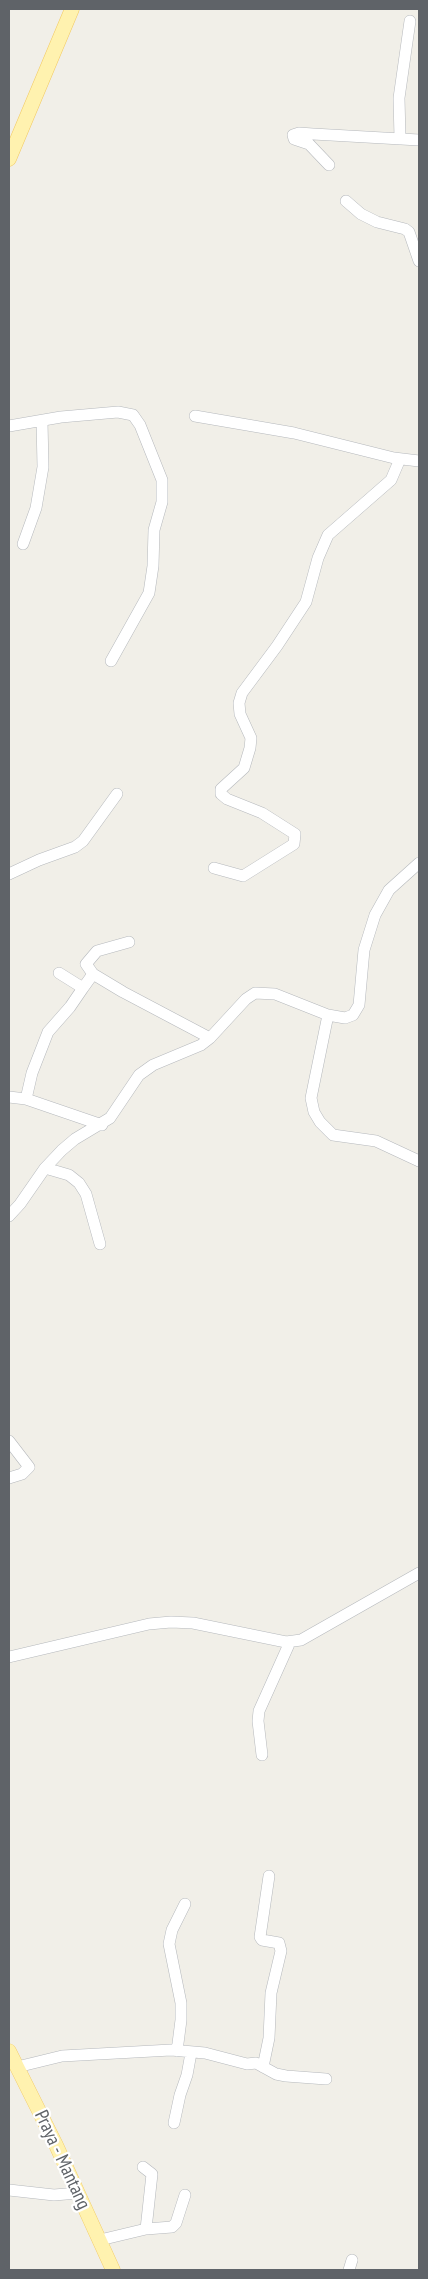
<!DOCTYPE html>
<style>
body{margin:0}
#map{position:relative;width:428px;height:2279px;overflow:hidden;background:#f1efe8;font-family:"PT Sans Narrow",sans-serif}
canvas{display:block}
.frame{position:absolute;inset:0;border:10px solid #5f6368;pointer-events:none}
</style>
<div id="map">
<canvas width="428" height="2279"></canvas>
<div class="frame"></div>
</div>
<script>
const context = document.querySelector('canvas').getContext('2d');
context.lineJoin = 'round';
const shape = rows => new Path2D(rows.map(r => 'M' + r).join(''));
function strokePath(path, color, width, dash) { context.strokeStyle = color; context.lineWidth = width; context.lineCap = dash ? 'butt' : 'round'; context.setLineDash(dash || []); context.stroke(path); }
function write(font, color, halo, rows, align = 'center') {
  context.font = font + ' "PT Sans Narrow",sans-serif'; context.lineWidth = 4.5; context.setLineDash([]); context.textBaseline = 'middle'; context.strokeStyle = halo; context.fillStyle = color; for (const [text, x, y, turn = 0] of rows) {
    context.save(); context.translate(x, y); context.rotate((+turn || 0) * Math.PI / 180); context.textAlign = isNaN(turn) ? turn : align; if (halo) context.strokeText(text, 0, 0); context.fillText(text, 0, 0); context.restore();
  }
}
const minor = shape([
 [400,138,399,98,410,21],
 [329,165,309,144,294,139,293,135,299,133,313,134,419,140],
 [346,201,361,214,377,222,405,229,409,232,419,261],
 [195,416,294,433,394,458,419,461],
 [9,426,61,417,118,412,133,415,140,425,162,480,162,502,154,530,153,566,149,593,111,661],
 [23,544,36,508,43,467,42,421],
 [214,868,243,876,294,844,295,834,262,813,227,799,221,794,221,789,244,768,250,748,251,738,240,714,239,703,242,693,277,646,306,602,318,558,328,535,391,480,400,459],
 [9,874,39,860,75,847,83,841,117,794],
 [59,973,83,988,93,974,123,992,210,1038],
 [93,974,86,964,97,951,129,942],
 [328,1015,311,1098,314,1112,320,1122,333,1135,376,1141,419,1161],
 [9,1097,26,1099,102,1125],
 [26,1099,32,1073,48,1032,70,1007,83,988],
 [45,1168,69,1175,79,1183,86,1194,100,1244],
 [9,1216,20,1204,45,1168,62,1150,75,1139,110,1118,139,1075,153,1065,201,1045,210,1038,246,999,255,993,275,994,328,1015,345,1018,353,1015,359,1005,364,950,375,915,389,890,419,863],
 [9,1441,29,1467,22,1474,9,1478],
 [9,1657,149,1624,171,1622,193,1623,286,1642,301,1640,419,1573],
 [262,1755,258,1721,259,1711,290,1642],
 [177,2051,181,2020,181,2003,169,1944,172,1930,185,1904],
 [17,2067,62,2056,171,2050,205,2053,247,2064,256,2063,276,2074,286,2076,326,2079],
 [263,2067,269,2038,271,1993,281,1951,279,1943,262,1940,260,1937,269,1876],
 [174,2123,180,2095,187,2075,191,2053],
 [143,2167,152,2174,146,2229],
 [9,2190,54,2195,78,2193],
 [100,2240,146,2229,172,2227,176,2223,185,2195],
 [349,2270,352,2260]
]);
const major = shape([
 [9,159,72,9],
 [9,2051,56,2145,113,2270]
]);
const streetNames = [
 ["Praya - Mantang",62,2160,65]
];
strokePath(minor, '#b5b8bc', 12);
strokePath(major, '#f2c960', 15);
strokePath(minor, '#fff', 11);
strokePath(major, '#fff2af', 14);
write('19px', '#5f6368', '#fff', streetNames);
</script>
